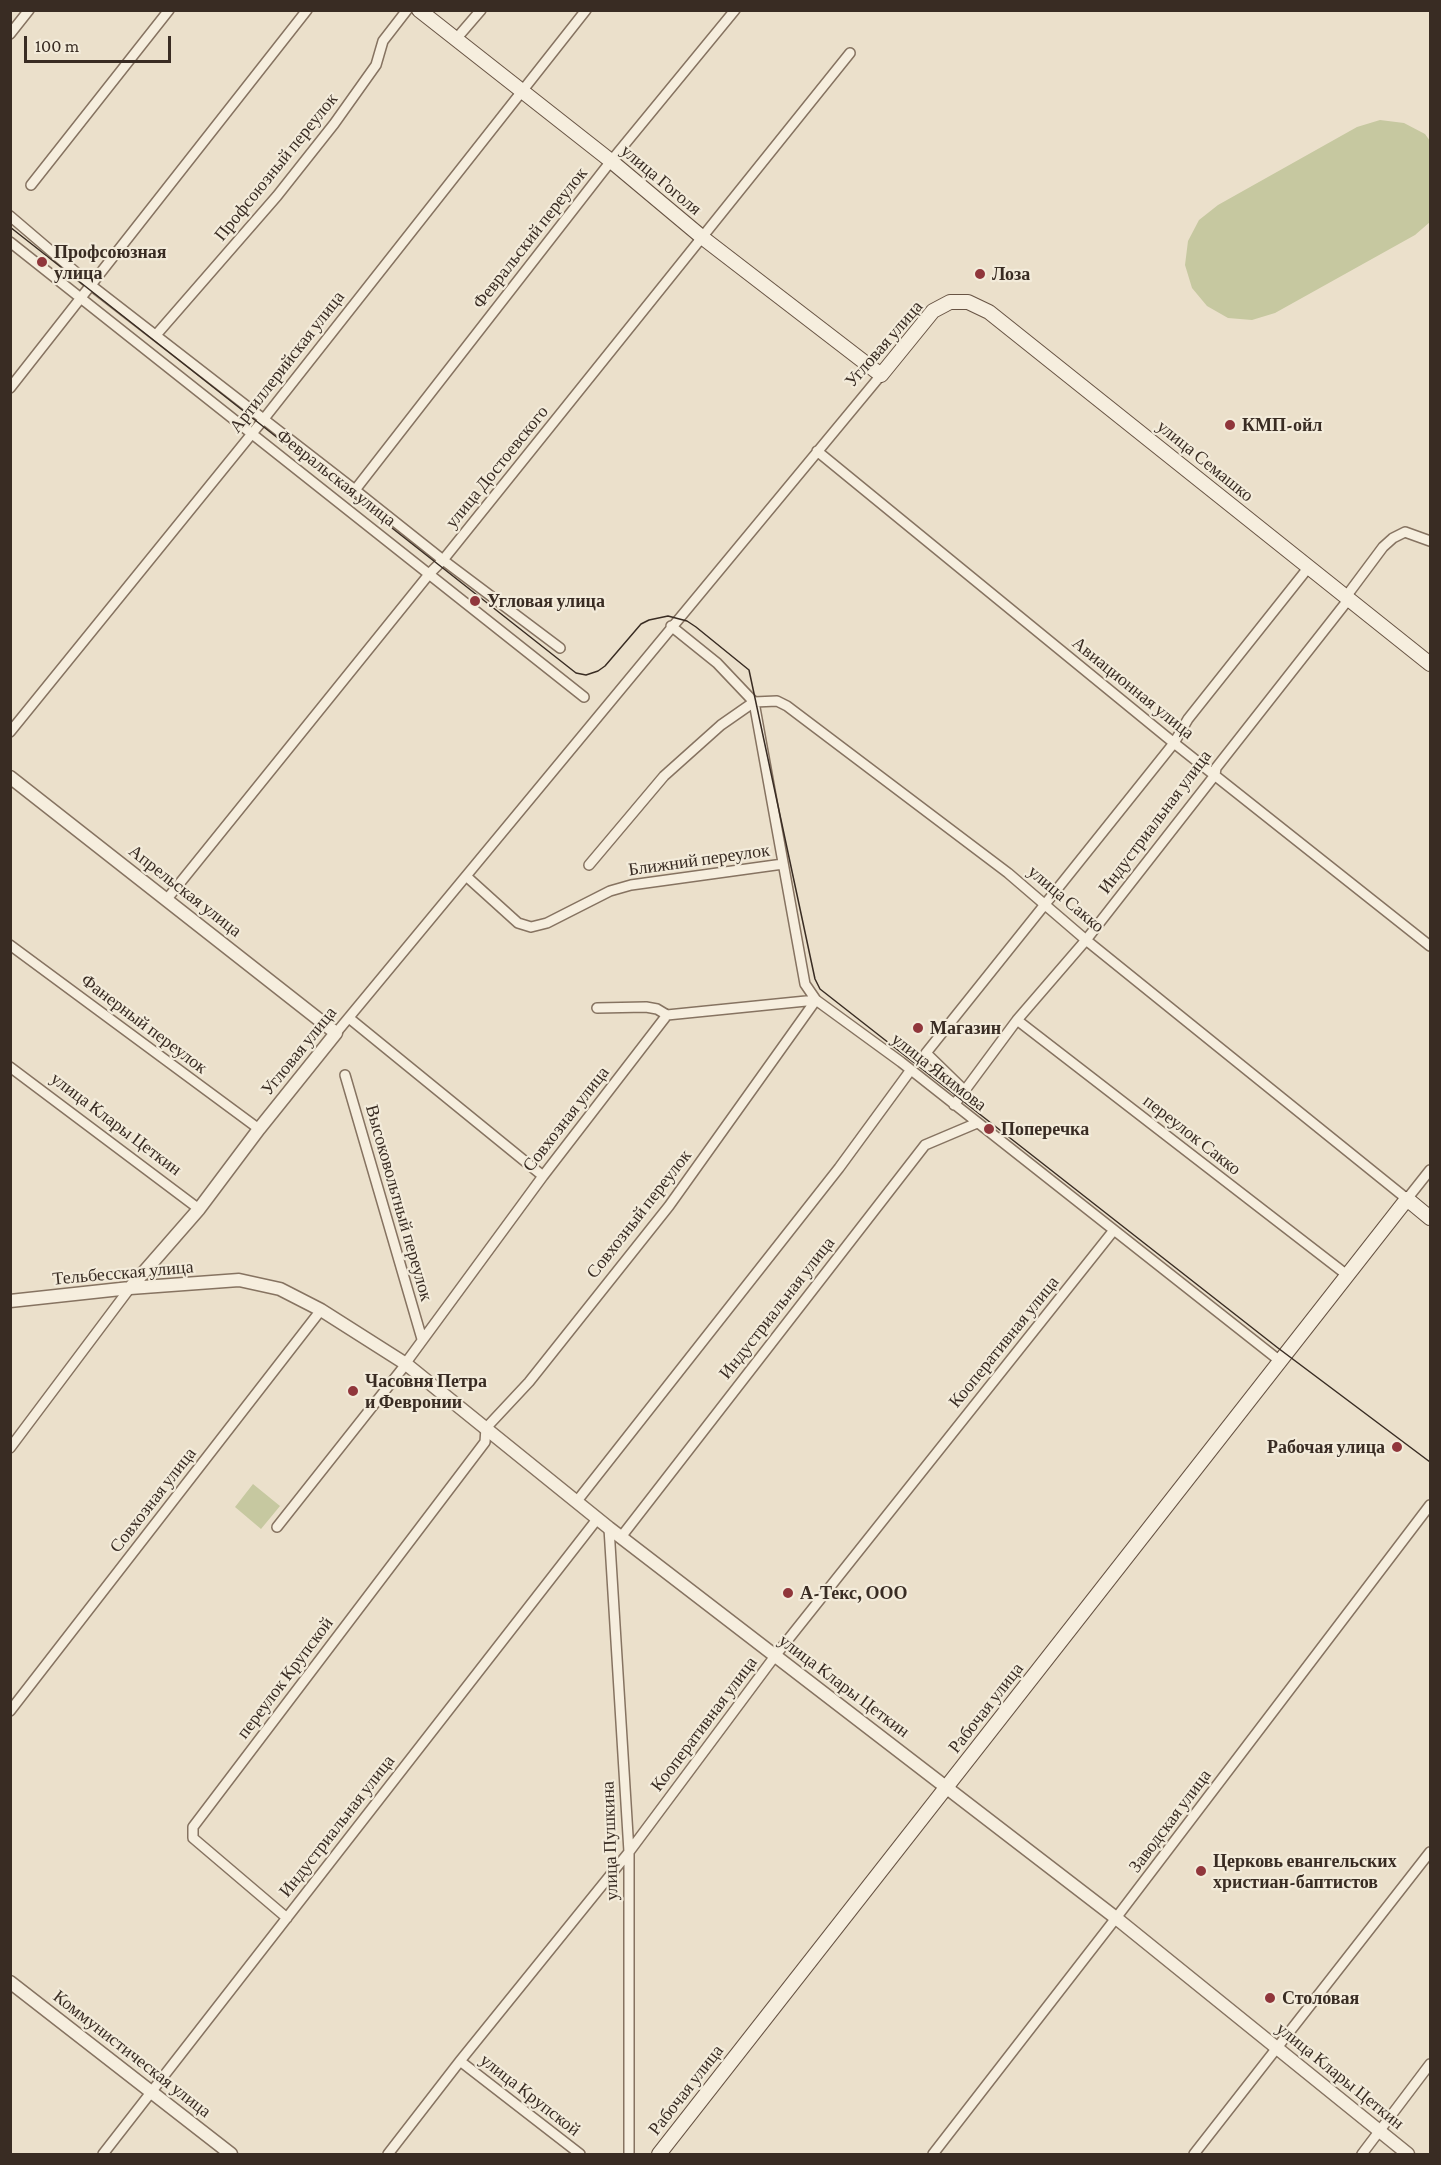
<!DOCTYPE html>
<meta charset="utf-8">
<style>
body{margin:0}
#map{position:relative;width:1441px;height:2165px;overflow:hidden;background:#ebe0cb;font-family:"Crimson Pro",serif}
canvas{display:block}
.frame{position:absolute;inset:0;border:12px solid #392c23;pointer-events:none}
.scale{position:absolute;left:24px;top:36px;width:147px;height:27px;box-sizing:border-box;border:3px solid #392c23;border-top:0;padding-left:8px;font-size:18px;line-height:21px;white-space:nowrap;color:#392c23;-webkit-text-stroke:4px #f3ebda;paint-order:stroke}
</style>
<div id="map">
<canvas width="1441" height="2165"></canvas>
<div class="frame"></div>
<div class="scale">100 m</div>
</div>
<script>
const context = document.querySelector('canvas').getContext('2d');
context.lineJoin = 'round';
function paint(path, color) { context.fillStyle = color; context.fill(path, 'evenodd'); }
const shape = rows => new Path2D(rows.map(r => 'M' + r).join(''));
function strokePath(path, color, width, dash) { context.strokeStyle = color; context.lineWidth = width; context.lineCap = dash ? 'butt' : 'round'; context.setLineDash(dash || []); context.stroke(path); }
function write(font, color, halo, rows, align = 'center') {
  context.font = font + ' "Crimson Pro",serif'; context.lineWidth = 4.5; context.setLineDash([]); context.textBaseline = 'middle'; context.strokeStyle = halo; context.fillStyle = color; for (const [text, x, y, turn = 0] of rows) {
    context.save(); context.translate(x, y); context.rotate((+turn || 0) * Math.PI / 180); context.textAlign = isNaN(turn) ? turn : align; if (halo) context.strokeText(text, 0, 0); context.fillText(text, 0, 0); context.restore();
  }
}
const green = shape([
 [1380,120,1404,123,1425,134,1430,141,1430,222,1415,235,1275,313,1252,320,1228,318,1207,306,1192,288,1185,265,1188,241,1199,220,1218,205,1357,127],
 [253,1484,280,1506,261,1529,235,1507]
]);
const minor = shape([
 [10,34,29,10],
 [456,39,481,10],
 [31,185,169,10],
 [10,216,92,286,355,490,443,560,560,648],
 [10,242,584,697],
 [156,335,277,196,334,124,376,65,383,41,407,10],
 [10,388,307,10],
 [817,451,1174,743,1430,946],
 [355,490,611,161,735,10],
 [1345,598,1383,547,1393,538,1405,532,1430,541],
 [671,626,717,663,754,702],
 [754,702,805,984,816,1000,901,1062,1280,1361],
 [10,732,263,420,586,10],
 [589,865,664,776,721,725,754,702,777,701,787,706,1008,873,1086,940,1407,1199,1430,1170],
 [466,876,518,923,531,927,547,923,610,891,631,885,783,864],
 [167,899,430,573,443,560,850,53],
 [10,945,259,1129],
 [597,1008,646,1007,657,1009,667,1015],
 [349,1018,543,1176],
 [1017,1020,1347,1275],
 [336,1033,881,375],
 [10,1067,199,1209],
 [345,1075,422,1339],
 [965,1091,926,1053,1174,743,1188,719,1308,568],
 [954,1105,1017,1020,1086,940,1215,775,1216,768,1348,600],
 [405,1364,543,1176,667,1015,816,1000],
 [10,1448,130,1288],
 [577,1501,839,1168,910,1071],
 [277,1527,406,1364],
 [609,1528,629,1852,629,2154],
 [621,1537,925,1145,977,1123],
 [10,1711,321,1310],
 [287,1918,193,1838,193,1827,485,1442,486,1428,529,1382,669,1206,816,1000],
 [460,2061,580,2154],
 [103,2154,598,1518],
 [388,2154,460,2061,629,1852,775,1656,1114,1230],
 [933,2154,1116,1918,1430,1505],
 [1194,2154,1430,1852],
 [1362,2154,1430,2064]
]);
const tertiary = shape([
 [10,777,336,1033,259,1129,199,1209,130,1288],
 [10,1301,130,1288,239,1280,280,1289,321,1310,406,1364,609,1528,1116,1918,1408,2154],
 [10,1982,231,2154]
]);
const secondary = shape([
 [419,10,611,161,703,238,881,375,933,311,950,302,968,302,989,312,1430,664],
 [659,2154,1407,1199,1430,1218]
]);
const tram = shape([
 [10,227,576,673,586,675,598,671,605,666,641,624,649,620,668,616,687,621,696,627,749,670,815,979,820,989,1278,1348,1430,1462]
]);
const markers = [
 [42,262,6,"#90363b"],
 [980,274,6,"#90363b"],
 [1230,425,6,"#90363b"],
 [475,601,6,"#90363b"],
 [918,1028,6,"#90363b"],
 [989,1129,6,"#90363b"],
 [353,1391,6,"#90363b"],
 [1397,1447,6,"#90363b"],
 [788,1593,6,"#90363b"],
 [1201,1871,6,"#90363b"],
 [1270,1998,6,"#90363b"]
];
const streetNames = [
 ["Профсоюзный переулок",276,167,-51],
 ["улица Гоголя",661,180,40],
 ["Февральский переулок",530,238,-52],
 ["Угловая улица",884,344,-49],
 ["Артиллерийская улица",287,362,-52],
 ["улица Семашко",1205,461,39],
 ["улица Достоевского",497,467,-51],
 ["Февральская улица",336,478,38],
 ["Авиационная улица",1133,688,39],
 ["Индустриальная улица",1155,822,-53],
 ["Ближний переулок",699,860,-8],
 ["Апрельская улица",185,891,38],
 ["улица Сакко",1066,899,40],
 ["Фанерный переулок",144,1024,37],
 ["Угловая улица",299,1051,-51],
 ["улица Якимова",939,1072,38],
 ["Совхозная улица",566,1119,-52],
 ["улица Клары Цеткин",116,1124,37],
 ["переулок Сакко",1192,1135,38],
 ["Высоковольтный переулок",399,1203,74],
 ["Совхозный переулок",639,1214,-52],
 ["Тельбесская улица",123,1273,-5],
 ["Индустриальная улица",777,1308,-52],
 ["Кооперативная улица",1004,1342,-51],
 ["Совхозная улица",153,1500,-52],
 ["переулок Крупской",285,1678,-53],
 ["улица Клары Цеткин",844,1686,37],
 ["Рабочая улица",986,1708,-52],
 ["Кооперативная улица",704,1724,-53],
 ["Заводская улица",1170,1821,-53],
 ["Индустриальная улица",337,1826,-52],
 ["улица Пушкина",610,1841,-92],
 ["Коммунистическая улица",132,2054,38],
 ["улица Клары Цеткин",1340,2076,39],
 ["Рабочая улица",686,2090,-52],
 ["улица Крупской",530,2095,38]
];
const poiNames = [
 ["Профсоюзная",54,252],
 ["улица",54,273],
 ["Лоза",992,274],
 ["КМП-ойл",1242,425],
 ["Угловая улица",487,601],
 ["Магазин",930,1028],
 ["Поперечка",1001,1129],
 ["Часовня Петра",365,1381],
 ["и Февронии",365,1402],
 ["Рабочая улица",1385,1447,"right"],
 ["А-Текс, ООО",800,1593],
 ["Церковь евангельских",1213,1861],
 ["христиан-баптистов",1213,1882],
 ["Столовая",1282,1998]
];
paint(green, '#c6c8a0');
strokePath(minor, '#867361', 12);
strokePath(tertiary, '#867361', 15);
strokePath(secondary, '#685444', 16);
strokePath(minor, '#f6eede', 9);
strokePath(tertiary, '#f6eede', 12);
strokePath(secondary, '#f6eede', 14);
strokePath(tram, '#392c23', 1.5);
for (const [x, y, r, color] of markers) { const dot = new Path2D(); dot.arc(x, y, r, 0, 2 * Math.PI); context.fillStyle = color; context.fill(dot); strokePath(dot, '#f3ebda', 2); }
write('18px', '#392c23', '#f3ebda', streetNames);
write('bold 18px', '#392c23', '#f3ebda', poiNames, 'left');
</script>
